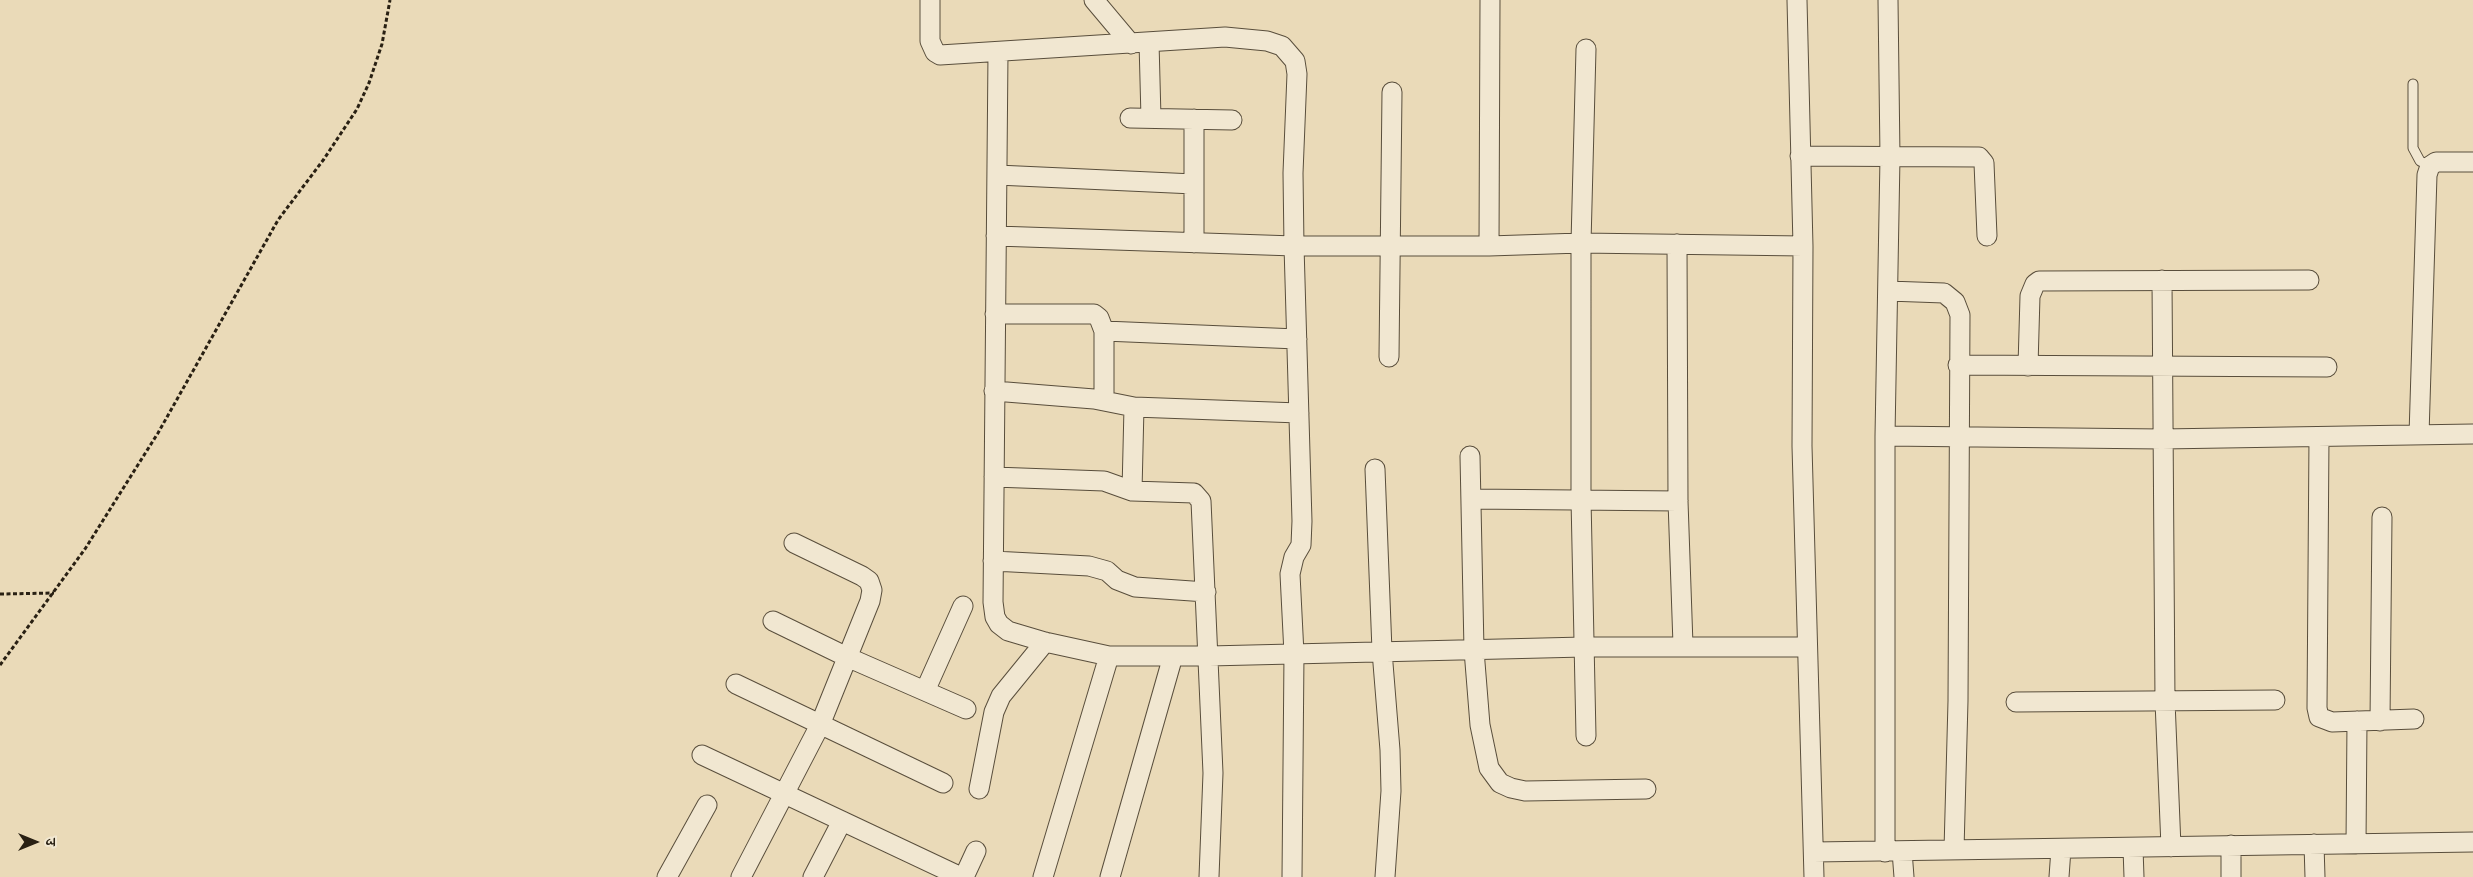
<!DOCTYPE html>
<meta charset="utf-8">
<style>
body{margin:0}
#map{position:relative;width:2473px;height:877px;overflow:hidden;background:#eadab8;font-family:"IM FELL Double Pica","Noto Serif Devanagari",serif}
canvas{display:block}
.north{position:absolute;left:10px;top:817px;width:50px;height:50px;-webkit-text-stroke:4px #f1e7d1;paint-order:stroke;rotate:90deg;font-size:14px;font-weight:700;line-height:20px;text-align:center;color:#292013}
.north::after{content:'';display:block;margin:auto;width:18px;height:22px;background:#292013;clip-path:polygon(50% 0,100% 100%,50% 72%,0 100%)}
</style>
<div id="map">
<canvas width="2473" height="877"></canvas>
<div class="north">उ</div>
</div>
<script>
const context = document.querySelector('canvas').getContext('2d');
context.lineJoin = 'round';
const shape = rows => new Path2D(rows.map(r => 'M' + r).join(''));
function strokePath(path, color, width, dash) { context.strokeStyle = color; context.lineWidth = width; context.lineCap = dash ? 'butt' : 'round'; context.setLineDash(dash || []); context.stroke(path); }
const path = shape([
 [0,594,54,593],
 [0,665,85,549,158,433,278,220,324,159,357,109,369,83,382,44,390,0]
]);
const lane = shape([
 [2413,84,2413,148,2420,161,2430,166]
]);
const street = shape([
 [930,0,930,41,935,52,940,55,1225,37,1267,41,1282,46,1295,61,1297,74,1293,173,1294,246,1302,521,1301,545,1294,557,1290,574,1294,654,1292,877],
 [1094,0,1131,44],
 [1797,0,1803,246,1802,446,1814,877],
 [1149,42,1151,118],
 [998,53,993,602,995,617,999,624,1008,631,1045,642,1109,656,1209,656,1584,647,1807,647],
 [1130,118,1232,120],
 [1800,156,1979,157,1984,163,1987,236],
 [997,175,1194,184],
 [996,236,1294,246,1489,246,1581,243,1803,246],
 [1194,243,1194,119],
 [1677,244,1678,501,1683,645],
 [1489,246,1490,0],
 [2162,280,2165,701,2171,847],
 [1888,291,1944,293,1955,302,1960,315,1958,701,1954,850],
 [995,314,1094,314,1099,318,1104,331,1104,401],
 [1104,331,1297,339],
 [1389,357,1392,92],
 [1958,365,2327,367],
 [2028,366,2030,296,2035,284,2039,281,2309,280],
 [994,391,1094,399,1134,407,1299,413],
 [2419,435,2427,175,2430,166,2436,162,2473,162],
 [1885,436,2162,439,2473,434],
 [2319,437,2317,708,2319,717,2332,722,2414,719],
 [1470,456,1474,650,1480,725,1489,768,1500,783,1511,788,1525,791,1646,789],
 [1375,469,1382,651,1390,750,1391,791,1385,877],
 [994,477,1104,481,1132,491,1194,493,1201,501,1213,773,1209,877],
 [1132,491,1134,407],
 [1471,499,1678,501],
 [993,561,1089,566,1107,571,1117,580,1135,587,1206,592],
 [773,621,847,657,966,709],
 [736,684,943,783],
 [925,691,963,606],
 [2016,702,2275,700],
 [2380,721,2382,517],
 [1586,736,1581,499,1581,243,1586,49],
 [702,755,961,877],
 [979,789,994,712,1001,696,1045,642],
 [2314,844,2315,877],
 [2356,844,2357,721],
 [2231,845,2231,877],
 [2133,848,2134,877],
 [1902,851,1904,877],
 [1814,852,2473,842],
 [1885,852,1885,436,1890,157,1888,0],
 [667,877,707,805],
 [741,877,820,725,870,601,872,590,869,581,862,576,794,543],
 [813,877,842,821],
 [964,877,976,851],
 [1043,877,1109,656],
 [1110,877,1173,656],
 [2059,877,2061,849]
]);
strokePath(lane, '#594e3c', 11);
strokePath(street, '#594e3c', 21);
strokePath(path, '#292013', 3, [4, 2.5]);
strokePath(lane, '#f1e7d1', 9);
strokePath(street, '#f1e7d1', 19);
</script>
